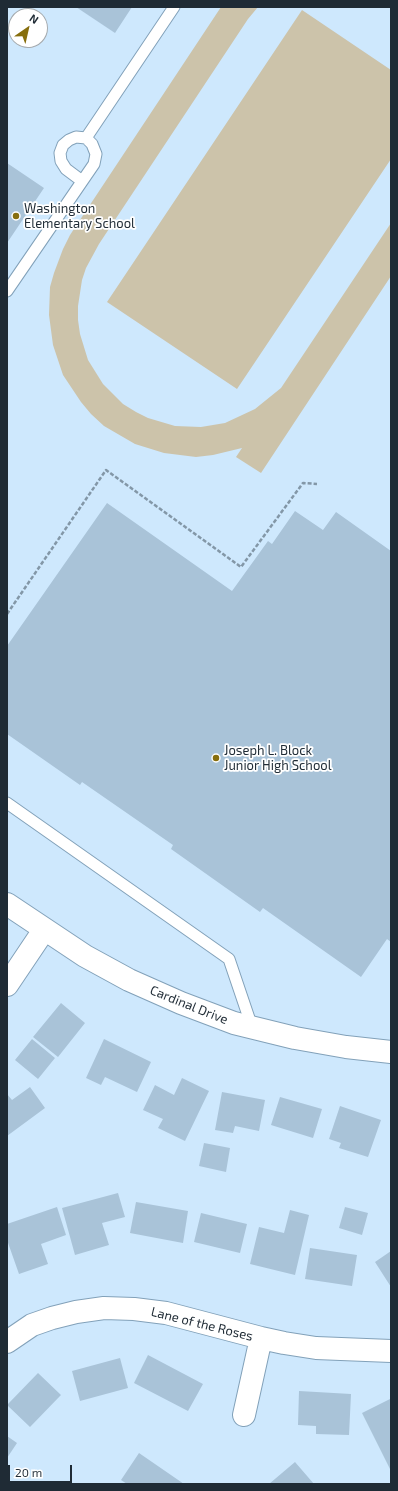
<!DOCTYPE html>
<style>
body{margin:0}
#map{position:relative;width:398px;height:1491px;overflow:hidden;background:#cee8fd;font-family:"Exo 2",sans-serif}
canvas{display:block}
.frame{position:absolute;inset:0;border:8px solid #1f2b35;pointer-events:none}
.north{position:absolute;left:8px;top:8px;width:40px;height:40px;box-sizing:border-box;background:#fff;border:1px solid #a5aaae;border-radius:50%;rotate:34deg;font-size:11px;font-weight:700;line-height:16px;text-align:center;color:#1f2b35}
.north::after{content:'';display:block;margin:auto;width:14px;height:18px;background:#876e0d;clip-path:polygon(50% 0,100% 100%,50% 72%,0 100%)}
.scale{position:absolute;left:8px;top:1465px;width:64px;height:18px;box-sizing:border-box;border:2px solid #1f2b35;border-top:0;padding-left:5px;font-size:12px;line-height:14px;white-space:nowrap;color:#1f2b35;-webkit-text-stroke:3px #fff;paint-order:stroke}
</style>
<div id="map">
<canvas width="398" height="1491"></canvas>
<div class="frame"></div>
<div class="north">N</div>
<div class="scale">20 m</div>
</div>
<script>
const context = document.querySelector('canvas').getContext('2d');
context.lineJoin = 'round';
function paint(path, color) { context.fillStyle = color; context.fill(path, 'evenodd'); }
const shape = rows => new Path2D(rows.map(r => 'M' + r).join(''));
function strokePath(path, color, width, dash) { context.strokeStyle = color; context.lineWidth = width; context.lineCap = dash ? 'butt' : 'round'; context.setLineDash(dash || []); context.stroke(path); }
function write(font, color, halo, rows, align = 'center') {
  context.font = font + ' "Exo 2",sans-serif'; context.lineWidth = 3.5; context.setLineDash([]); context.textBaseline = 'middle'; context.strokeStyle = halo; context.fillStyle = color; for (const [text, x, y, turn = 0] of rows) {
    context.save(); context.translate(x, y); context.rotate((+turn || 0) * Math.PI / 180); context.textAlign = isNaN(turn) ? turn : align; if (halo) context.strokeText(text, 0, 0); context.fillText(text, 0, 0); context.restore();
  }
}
const green = shape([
 [221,7,258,7,248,19,99,244,86,268,82,280,78,306,78,320,80,334,88,360,103,384,123,404,136,412,148,418,175,426,201,427,225,423,255,409,281,388,391,223,391,276,261,473,236,457,242,448,213,455,196,457,164,453,135,444,104,426,91,414,81,402,63,375,53,345,49,315,50,287,54,273,63,249,70,235],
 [302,10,391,70,391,159,237,389,107,302]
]);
const building = shape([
 [76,7,132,7,115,33],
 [7,163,44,188,7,243],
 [107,503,232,591,268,541,272,544,295,511,323,530,336,512,391,551,391,942,387,939,361,977,263,908,260,912,171,849,173,845,82,782,80,785,7,734,7,646],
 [61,1003,85,1023,58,1057,33,1037],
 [32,1039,55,1058,38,1079,15,1060],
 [104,1039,151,1062,137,1092,105,1077,101,1085,86,1078],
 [182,1078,209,1091,185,1141,158,1128,163,1119,143,1110,155,1085,174,1095],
 [30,1087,45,1108,7,1136,7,1094,12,1100],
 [222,1092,265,1100,259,1131,235,1126,233,1133,215,1130],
 [280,1097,322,1109,313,1138,271,1125],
 [340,1106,381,1120,368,1157,339,1148,341,1143,329,1139],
 [204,1143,230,1148,226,1172,199,1166],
 [118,1193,125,1217,102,1223,109,1245,75,1255,62,1208],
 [136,1202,188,1211,183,1243,130,1233],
 [57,1207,66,1235,41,1244,48,1264,19,1274,7,1240,7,1224],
 [345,1207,368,1213,362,1235,339,1228],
 [290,1210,309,1215,295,1275,250,1264,259,1227,284,1233],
 [201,1213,247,1224,240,1253,194,1242],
 [310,1248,357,1255,352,1286,305,1279],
 [391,1251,391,1287,375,1262],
 [148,1355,203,1384,188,1411,134,1383],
 [120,1358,128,1388,80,1401,72,1371],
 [38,1373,61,1395,30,1427,7,1405],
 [299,1391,351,1394,349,1435,316,1434,316,1426,298,1425],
 [390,1399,391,1401,391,1471,362,1413],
 [7,1436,17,1443,7,1458],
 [139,1453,184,1484,127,1484,121,1480],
 [295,1462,314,1484,269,1484]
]);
const path = shape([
 [7,614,106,470,241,567,303,483,317,484]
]);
const lane = shape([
 [86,138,174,7],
 [7,291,94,164,96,154,92,144,86,138,76,137,69,140,63,145,60,153,61,161,66,169,82,181],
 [7,803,229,959,252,1027]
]);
const street = shape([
 [7,904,85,956,129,980,181,1003,234,1023,295,1038,346,1047,391,1052],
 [7,985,44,930],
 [7,1342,32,1325,52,1318,76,1312,104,1308,134,1309,166,1313,261,1338,284,1343,316,1348,391,1351],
 [244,1415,261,1338]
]);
const markers = [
 [16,216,4,"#876e0d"],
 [216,758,4,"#876e0d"]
];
const poiNames = [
 ["Washington",24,209],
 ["Elementary School",24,224],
 ["Joseph L. Block",224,751],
 ["Junior High School",224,766]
];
const streetNames = [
 ["Cardinal Drive",189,1005,22],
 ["Lane of the Roses",202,1324,14]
];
paint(green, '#ccc3aa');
paint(building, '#a9c3d8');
strokePath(lane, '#82a1b9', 13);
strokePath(street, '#82a1b9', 24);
strokePath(path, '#8397a7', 2.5, [4, 2]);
strokePath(lane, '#fff', 11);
strokePath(street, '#fff', 22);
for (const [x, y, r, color] of markers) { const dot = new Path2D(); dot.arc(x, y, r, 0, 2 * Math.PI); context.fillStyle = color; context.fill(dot); strokePath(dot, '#fff', 1.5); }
write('13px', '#1f2b35', '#fff', poiNames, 'left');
write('13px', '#1f2b35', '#fff', streetNames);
</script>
